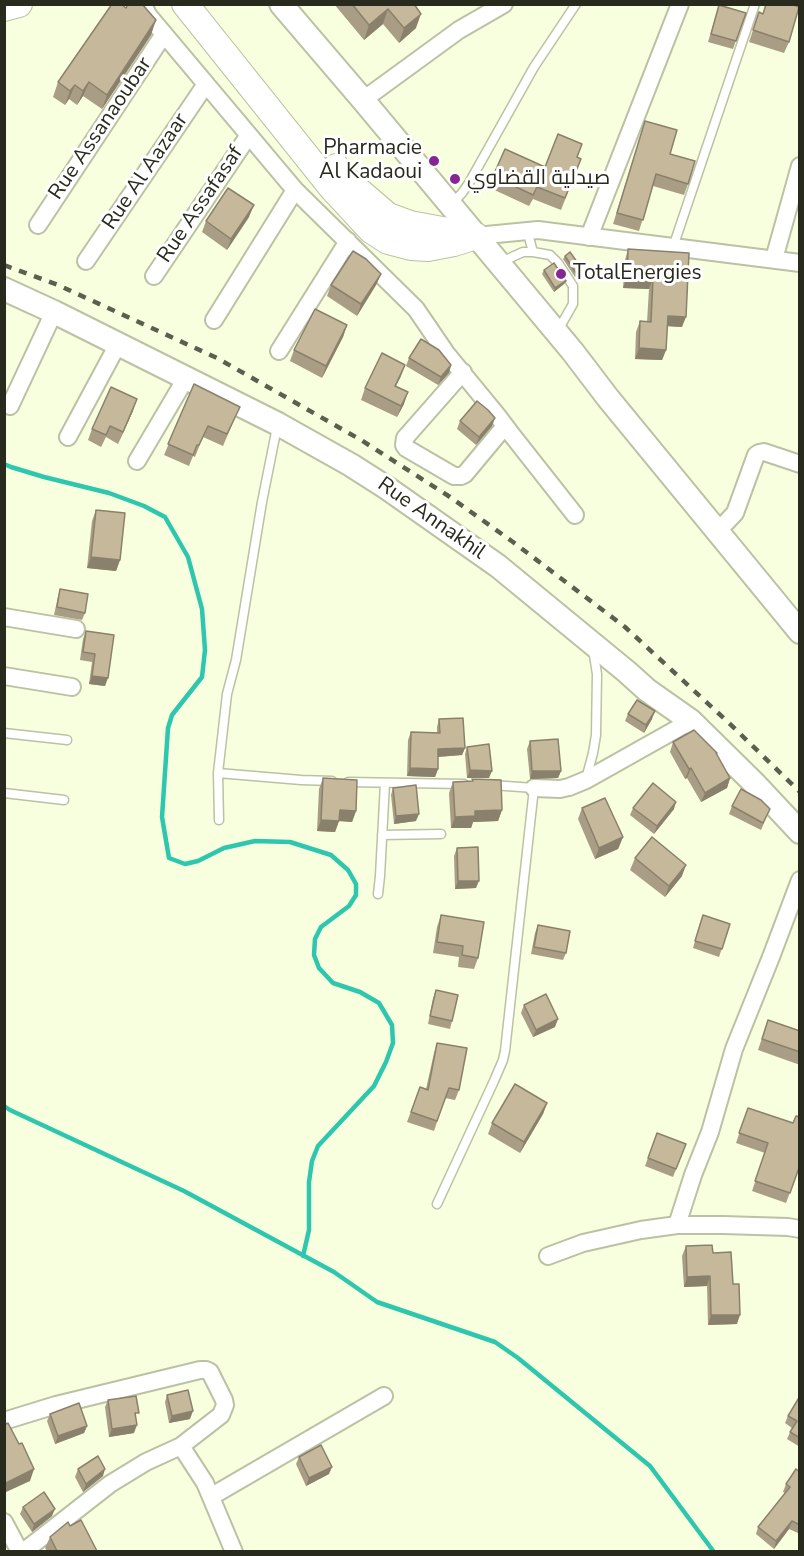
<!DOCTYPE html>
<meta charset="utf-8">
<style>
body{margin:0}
#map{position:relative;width:804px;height:1556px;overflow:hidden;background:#f8ffde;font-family:"Nunito Sans",sans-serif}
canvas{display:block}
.frame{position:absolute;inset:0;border:6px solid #282a1e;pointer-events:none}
</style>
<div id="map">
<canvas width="804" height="1556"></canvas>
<div class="frame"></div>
</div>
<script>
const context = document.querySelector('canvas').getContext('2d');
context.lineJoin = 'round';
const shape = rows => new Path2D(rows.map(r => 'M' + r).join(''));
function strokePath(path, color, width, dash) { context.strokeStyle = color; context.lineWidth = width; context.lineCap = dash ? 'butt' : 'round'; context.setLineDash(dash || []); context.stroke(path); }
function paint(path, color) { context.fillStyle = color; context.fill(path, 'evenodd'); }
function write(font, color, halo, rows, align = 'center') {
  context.font = font + ' "Nunito Sans",Cairo,sans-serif'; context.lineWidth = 6; context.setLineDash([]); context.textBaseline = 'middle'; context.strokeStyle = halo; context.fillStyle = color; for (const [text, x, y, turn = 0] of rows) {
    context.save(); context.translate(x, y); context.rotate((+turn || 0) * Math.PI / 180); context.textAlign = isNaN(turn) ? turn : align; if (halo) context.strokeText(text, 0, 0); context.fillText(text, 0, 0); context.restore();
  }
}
const stream = shape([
 [4,464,11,467,44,477,109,493,144,506,165,517,188,557,202,609,205,650,202,677,172,715,168,728,162,817,169,858,185,864,198,861,224,848,255,841,290,842,331,855,348,870,356,884,356,895,349,906,321,927,315,939,314,955,319,968,333,983,360,992,379,1003,392,1025,393,1043,386,1062,374,1086,318,1146,312,1161,309,1182,309,1230,303,1256],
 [4,1106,10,1110,184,1191,334,1272,377,1302,495,1342,518,1358,650,1466,714,1552]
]);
const lane = shape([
 [451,205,462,193,469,183,534,67,576,4],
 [527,230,533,252],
 [673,247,755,4],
 [501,262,523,252,533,252,550,255,558,263,573,286,573,304,557,332],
 [4,733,67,740],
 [218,773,301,780,332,781],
 [586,779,593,753,596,735,597,674,593,649],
 [348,782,464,784],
 [4,793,64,800],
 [219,820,218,773,227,694,236,660,262,502,277,427],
 [382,835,441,834],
 [378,894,380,876,385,783],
 [437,1204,494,1081,503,1060,505,1051,534,788,492,785]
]);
const street = shape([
 [143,4,148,15,295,190,416,309,446,353,497,415,512,435,575,515],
 [363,100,459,30,504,4],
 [38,225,164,34],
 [476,236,538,230,800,263],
 [589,237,680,4],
 [774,259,800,166],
 [86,261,206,84],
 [154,276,249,135],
 [214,320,295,190],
 [279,351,348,241],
 [463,372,405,438,404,445,406,448,454,476,461,476,465,474,505,426],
 [10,406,54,312],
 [68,437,118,344],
 [137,461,186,378],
 [717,532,735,513,756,455,759,453,764,452,800,464],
 [4,617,76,629],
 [4,676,72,687],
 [534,788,560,789,569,787,586,780,691,721],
 [677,1225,693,1175,710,1132,734,1049,771,957,800,880],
 [548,1256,583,1243,641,1230,677,1225,723,1225,788,1227,800,1229],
 [4,1421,56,1405,200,1370,206,1370,210,1372,224,1400,225,1405,221,1415,181,1446,146,1462,110,1484,23,1552],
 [181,1446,205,1483,234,1552],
 [212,1496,384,1396],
 [4,1522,20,1552]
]);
const secondary = shape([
 [281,4,363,100,573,352,608,398,800,632],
 [4,289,54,312,278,424,351,465,387,488,498,566,627,672,647,690,691,721,754,783,800,832]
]);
const primary = shape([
 [185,4,332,188,371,230,388,241,411,247,428,248,454,243,476,236],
 [4,8,19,4],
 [336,167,346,180,388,216,410,224,469,235]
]);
const rail = shape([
 [4,265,58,285,217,358,361,440,450,497,513,542,625,627,729,723,800,792]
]);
const wall = shape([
 [334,4,414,4,416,28,399,43,383,24,364,40],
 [766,4,789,42,784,53,749,42,759,12,763,14],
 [719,5,746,13,733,49,708,42],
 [151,35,102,109,83,96,77,105,69,99,65,105,53,97,58,82],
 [645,121,670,154,688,184,684,195,653,186,639,231,613,224],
 [577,157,581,159,561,210,533,199,529,206,488,187,493,176,545,167],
 [249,217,227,250,202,232,206,221],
 [628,249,689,253,682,327,667,326,666,350,662,360,635,359,636,332,640,321,647,322,649,289,623,288,625,260],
 [565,256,580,273,575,277,563,259],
 [544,270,566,281,564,284,554,292,542,274],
 [381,274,376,285,357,316,327,296,331,285],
 [347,325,343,337,322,378,290,361,294,350],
 [409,358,451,365,449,373,438,385,406,366],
 [401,376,396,386,404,404,397,417,361,400,365,388],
 [194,384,235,418,223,446,203,437,195,457,193,456,189,466,164,455],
 [133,411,118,444,106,437,101,447,88,440,92,429],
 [460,421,492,426,476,445,457,429],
 [96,510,120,560,116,571,87,568,92,521],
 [60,589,85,613,82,620,54,615,58,596],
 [86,631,114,635,105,686,89,684,92,662,80,660,83,639],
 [628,714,652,719,644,733,625,721],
 [439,719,465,748,462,755,438,757,438,769,435,777,407,776,408,740,411,732,437,733,437,727],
 [530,741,561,771,558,778,530,779,527,749],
 [673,742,717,753,717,754,730,778,727,788,701,802,687,778,685,779,670,752],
 [467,747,489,778,467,778,465,754],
 [323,778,356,811,352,822,339,821,335,832,317,831,319,789],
 [472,779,502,810,498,821,473,822,471,828,451,828,449,793,453,782,472,781],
 [393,788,416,821,394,824,391,795],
 [732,806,770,809,761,830,729,814],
 [582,808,623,837,618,849,595,859,578,819],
 [633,808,674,809,654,834,630,815],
 [457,848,476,888,455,889,454,856],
 [635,858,682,876,665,897,630,870],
 [441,915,478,958,474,969,458,967,459,957,433,953,437,927],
 [700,923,730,924,719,957,693,948],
 [538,925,566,953,563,960,531,954,535,933],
 [436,990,452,1021,450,1029,428,1024,433,998],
 [524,1005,555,1027,533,1037,521,1013],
 [768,1020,800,1031,800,1065,758,1050],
 [437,1043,459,1090,455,1100,445,1098,434,1131,407,1122,420,1087,426,1089,434,1053],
 [547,1103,543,1114,520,1153,488,1134,492,1123],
 [748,1108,793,1123,800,1165,786,1203,752,1191,765,1153,736,1143],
 [657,1133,686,1144,673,1177,645,1166],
 [686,1246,713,1253,737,1324,708,1325,707,1286,684,1287,682,1256],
 [167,1395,190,1419,169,1423,165,1402],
 [800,1396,800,1447,787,1439,792,1428,785,1423,788,1416],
 [108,1400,136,1420,134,1433,109,1437,105,1407],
 [50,1414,87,1426,84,1433,55,1444,47,1421],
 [299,1457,329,1474,306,1486,296,1464],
 [78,1469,103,1476,83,1492,75,1477],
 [800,1472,800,1534,789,1529,774,1549,756,1534,758,1527,785,1493,783,1492,786,1484],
 [23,1507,52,1516,32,1532,20,1514],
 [70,1526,97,1551,47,1551,45,1548,50,1537]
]);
const shadedWall = shape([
 [388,9,383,24,364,40,369,25],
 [421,14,416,28,399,43,404,28],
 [156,20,151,35,102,109,107,95],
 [89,82,83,96,77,105,83,91],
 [75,85,69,99,65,105,70,91],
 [254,205,249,217,227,250,231,239],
 [582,269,580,273,575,277,576,273],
 [381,274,376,285,357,316,361,304],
 [627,277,653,279,649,289,623,288],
 [566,281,564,284,554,292,555,288],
 [668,316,686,317,682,327,664,326],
 [347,325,343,337,322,378,326,366],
 [639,348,666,350,662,360,635,359],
 [405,365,401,376,390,397,395,386],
 [451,365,449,373,438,385,441,377],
 [408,392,404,404,397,417,401,406],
 [137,399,133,411,118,444,123,432],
 [495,418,492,426,476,445,479,437],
 [91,557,120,560,116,571,87,568],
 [92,676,108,678,105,686,89,684],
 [655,711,652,719,644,733,646,725],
 [465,748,462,755,436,757,438,749],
 [410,768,438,769,435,777,407,776],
 [691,768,687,778,685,779,689,769],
 [470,770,492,771,489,778,467,778],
 [532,771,561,771,558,778,530,779],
 [730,778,727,788,701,802,705,793],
 [676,802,674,809,654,834,657,826],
 [340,810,356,811,352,822,339,821,335,832,317,831,321,820],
 [502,810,498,821,473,822,471,828,451,828,455,817,475,811],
 [419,814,416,821,394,824,396,816],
 [623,837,618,849,595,859,599,848],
 [686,865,682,876,665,897,669,886],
 [458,881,479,881,476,888,455,889],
 [558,1019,555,1027,533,1037,536,1030],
 [547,1103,543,1114,520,1153,524,1142],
 [710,1276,707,1286,684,1287,687,1277],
 [711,1315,740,1315,737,1324,708,1325],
 [193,1411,190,1419,169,1423,172,1416],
 [137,1425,134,1433,109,1437,112,1429],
 [87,1426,84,1433,55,1444,58,1436],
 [332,1467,329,1474,306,1486,309,1478],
 [34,1469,30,1481,4,1493,4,1488,6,1483],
 [105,1469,103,1476,83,1492,86,1484],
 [55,1509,52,1516,32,1532,34,1524],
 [792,1521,789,1529,774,1549,776,1541]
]);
const building = shape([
 [112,4,121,4,126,8,128,4,142,4,156,20,107,95,89,82,83,91,75,85,70,91,58,82,112,4],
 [352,4,414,4,421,14,404,28,388,9,369,25,352,4],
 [766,4,791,4,799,7,789,42,753,30,759,12,763,14,766,4],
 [719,5,746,13,736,41,711,34,719,5],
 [645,121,677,130,670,154,695,161,688,184,656,174,643,220,617,213,645,121],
 [558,134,582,144,577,157,581,159,565,198,537,187,533,195,493,176,505,149,545,167,558,134],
 [228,188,254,205,231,239,206,221,228,188],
 [628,249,689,253,686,317,668,316,666,350,639,348,640,321,651,322,653,279,627,277,628,249],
 [353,251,366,259,381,274,361,304,331,285,353,251],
 [570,252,582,269,576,273,565,256,570,252],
 [554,263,566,281,555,288,544,270,554,263],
 [315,309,347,325,326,366,294,350,315,309],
 [421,339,439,350,451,365,441,377,409,358,421,339],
 [382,353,405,365,395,386,408,392,401,406,365,388,382,353],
 [194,384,240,407,227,434,208,426,199,445,197,445,193,455,168,444,194,384],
 [111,387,137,399,123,432,110,426,106,435,92,429,111,387],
 [477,401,488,410,495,418,479,437,460,421,477,401],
 [96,510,125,513,120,560,91,557,96,510],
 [60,589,88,594,85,613,57,607,60,589],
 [86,631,114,635,108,678,92,676,95,654,83,652,86,631],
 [637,700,655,711,646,725,628,714,637,700],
 [463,718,465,748,438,749,438,769,410,768,411,732,440,733,439,719,463,718],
 [694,730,717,753,716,753,730,778,705,793,691,768,689,769,673,742,694,730],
 [558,739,561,771,532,771,530,741,558,739],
 [489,744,492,771,470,770,467,747,489,744],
 [323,778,357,780,356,811,340,810,339,821,321,820,323,778],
 [472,779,501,780,502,810,475,811,475,816,455,817,453,782,473,781,472,779],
 [653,783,676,802,657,826,633,808,653,783],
 [416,785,419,814,396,816,393,788,416,785],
 [741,789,761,800,770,809,763,823,732,806,741,789],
 [605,798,623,837,599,848,582,808,605,798],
 [652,837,686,865,669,886,635,858,652,837],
 [478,847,479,881,458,881,457,848,478,847],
 [441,915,484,922,478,958,462,955,463,946,437,942,441,915],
 [703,915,730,924,722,949,695,941,703,915],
 [538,925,570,931,566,953,534,947,538,925],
 [436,990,458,995,452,1021,430,1016,436,990],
 [546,994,558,1019,536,1030,524,1005,546,994],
 [768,1020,800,1031,800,1052,762,1039,768,1020],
 [437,1043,467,1048,459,1090,449,1088,437,1121,411,1112,420,1087,428,1090,437,1043],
 [515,1084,547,1103,524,1142,492,1123,515,1084],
 [748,1108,793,1123,796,1116,800,1117,800,1165,790,1193,755,1181,768,1143,739,1133,748,1108],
 [657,1133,686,1144,676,1169,648,1158,657,1133],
 [712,1245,713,1253,731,1252,733,1284,739,1284,740,1315,711,1315,710,1276,687,1277,686,1246,712,1245],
 [188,1390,193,1411,172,1416,167,1395,188,1390],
 [136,1396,139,1413,135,1413,137,1425,112,1429,108,1400,136,1396],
 [800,1396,800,1438,790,1432,797,1421,788,1416,800,1396],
 [79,1403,87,1426,58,1436,50,1414,79,1403],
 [8,1423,19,1444,22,1443,34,1469,6,1483,4,1479,4,1425,8,1423],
 [321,1445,332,1467,309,1478,299,1457,321,1445],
 [98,1456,105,1469,86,1484,78,1469,98,1456],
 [796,1469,800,1472,800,1525,792,1521,776,1541,758,1527,790,1487,786,1484,796,1469],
 [44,1492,55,1509,34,1524,23,1507,44,1492],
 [81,1520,97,1551,57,1551,50,1537,68,1522,70,1526,81,1520]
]);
const markers = [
 [434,161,6,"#852691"],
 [455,179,6,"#852691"],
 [561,274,6,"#852691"]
];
const streetNames = [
 ["Rue Assanaoubar",101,129,-56],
 ["Rue Al Aazaar",146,172,-56],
 ["Rue Assafasaf",201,205,-56],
 ["Rue Annakhil",431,519,35]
];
const poiNames = [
 ["Pharmacie",422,149,"right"],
 ["Al Kadaoui",422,173,"right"],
 ["صيدلية القضاوي",467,179],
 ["TotalEnergies",573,274]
];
strokePath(stream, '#2ec7ae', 4.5);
strokePath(lane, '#bbc1a3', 11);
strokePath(street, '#bbc1a3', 20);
strokePath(secondary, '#bbc1a3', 26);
strokePath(primary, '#bbc1a3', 28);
strokePath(lane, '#fff', 8);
strokePath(street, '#fff', 16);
strokePath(secondary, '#fff', 22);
strokePath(primary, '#fff', 26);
strokePath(rail, '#5c5f4e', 4.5, [8, 8]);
paint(wall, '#a99e85');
paint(shadedWall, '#8a816c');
paint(building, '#c5b89b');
strokePath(building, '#8a816c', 1.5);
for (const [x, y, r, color] of markers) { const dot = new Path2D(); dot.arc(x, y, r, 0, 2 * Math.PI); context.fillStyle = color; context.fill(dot); strokePath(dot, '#fff', 2); }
write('21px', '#282a1e', '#fff', streetNames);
write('21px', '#282a1e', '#fff', poiNames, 'left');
</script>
